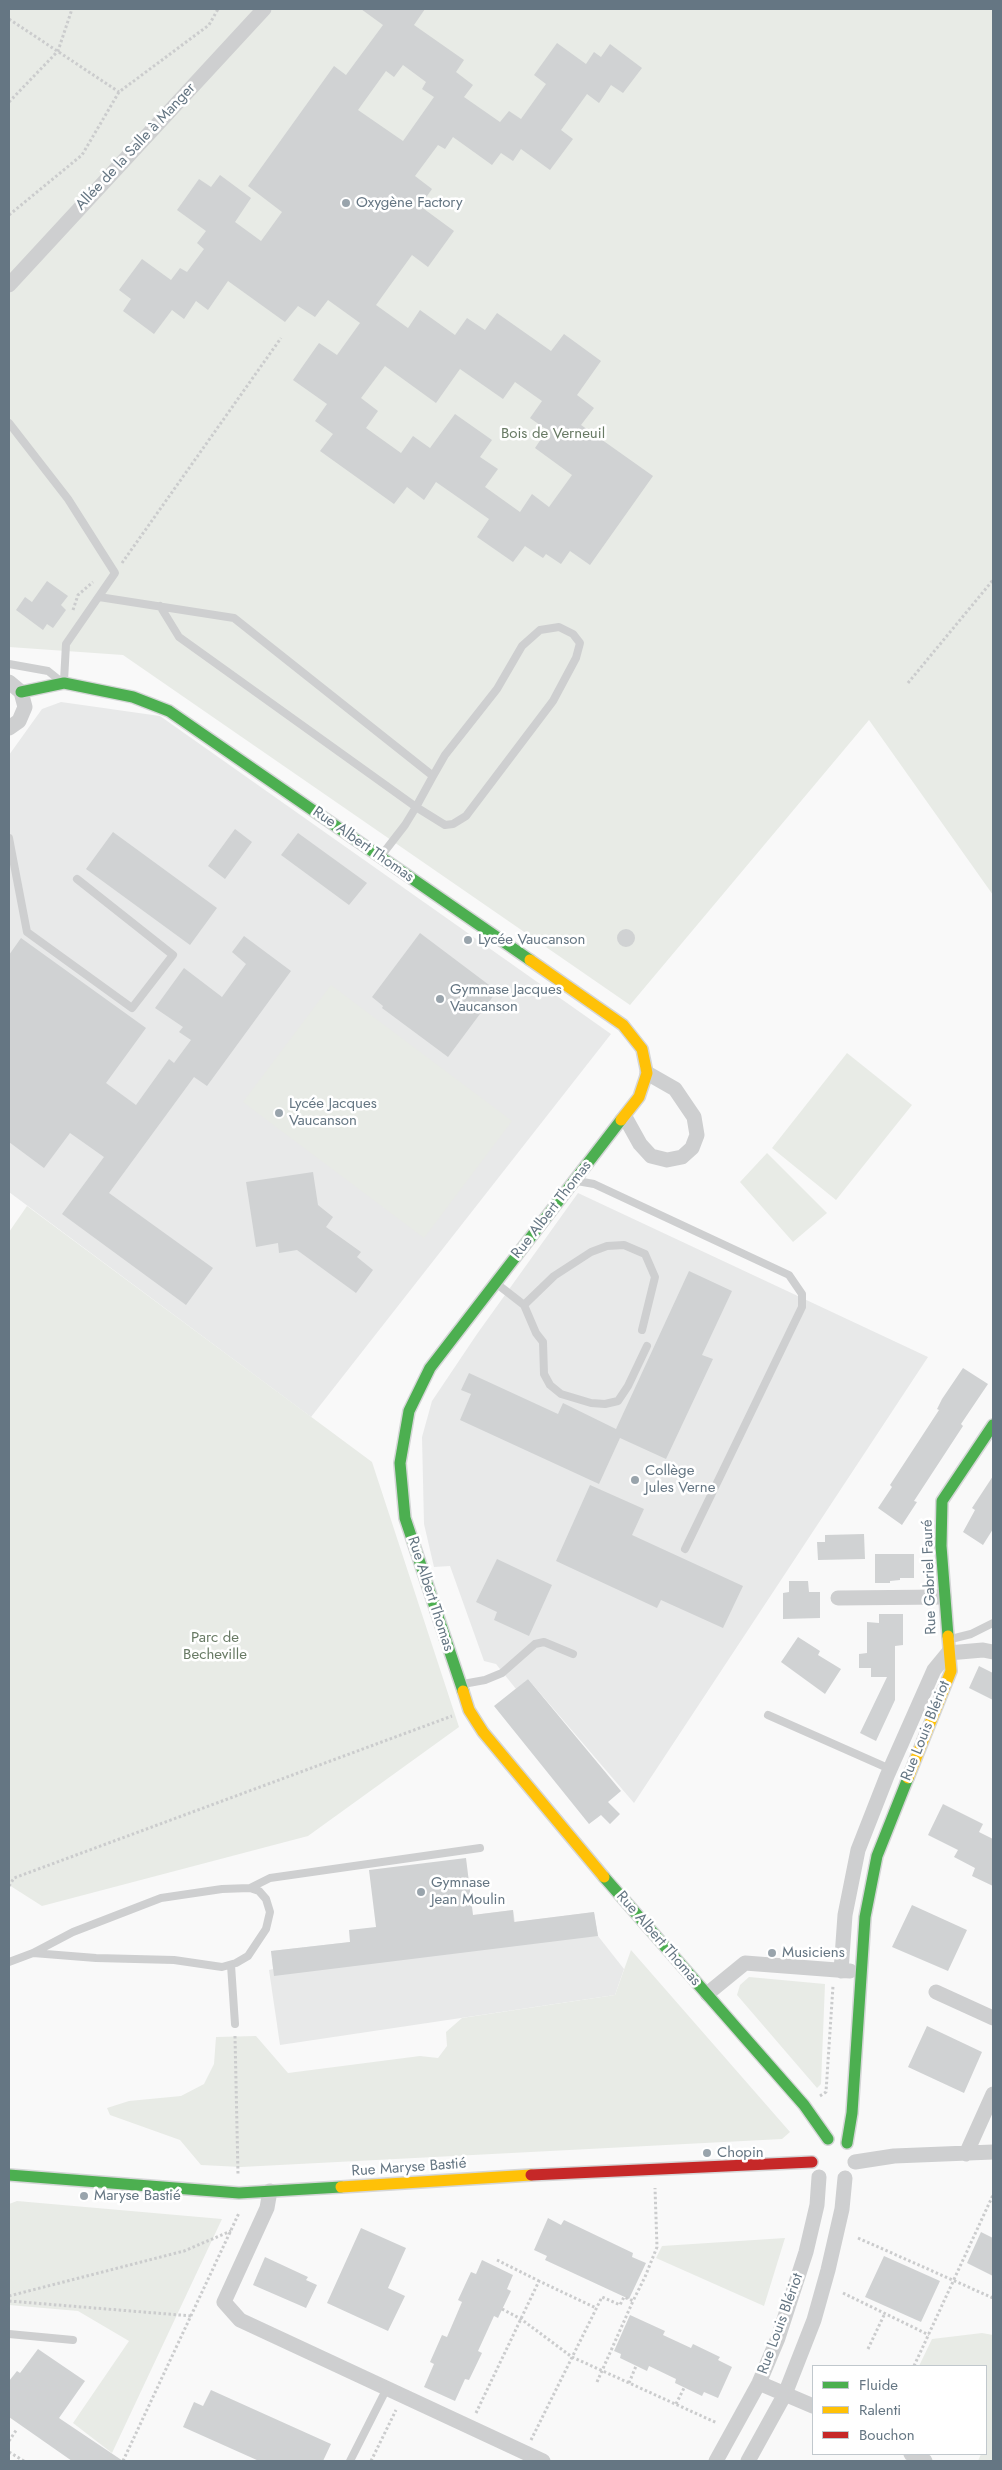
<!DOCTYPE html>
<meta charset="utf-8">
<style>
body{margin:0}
#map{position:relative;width:1002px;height:2470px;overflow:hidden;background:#f9f9f9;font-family:Jost,sans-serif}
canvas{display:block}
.frame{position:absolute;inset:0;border:10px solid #657683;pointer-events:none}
.legend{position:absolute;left:812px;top:2365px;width:175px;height:90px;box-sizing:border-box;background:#fff;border:1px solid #c1c8cd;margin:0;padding:6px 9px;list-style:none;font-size:15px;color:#657683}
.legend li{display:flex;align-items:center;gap:10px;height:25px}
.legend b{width:25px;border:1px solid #c1c8cd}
</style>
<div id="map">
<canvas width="1002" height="2470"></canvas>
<div class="frame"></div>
<ul class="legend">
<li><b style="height:6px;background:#4caf50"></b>Fluide</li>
<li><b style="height:6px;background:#ffc107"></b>Ralenti</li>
<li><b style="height:6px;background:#c62828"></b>Bouchon</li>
</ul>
</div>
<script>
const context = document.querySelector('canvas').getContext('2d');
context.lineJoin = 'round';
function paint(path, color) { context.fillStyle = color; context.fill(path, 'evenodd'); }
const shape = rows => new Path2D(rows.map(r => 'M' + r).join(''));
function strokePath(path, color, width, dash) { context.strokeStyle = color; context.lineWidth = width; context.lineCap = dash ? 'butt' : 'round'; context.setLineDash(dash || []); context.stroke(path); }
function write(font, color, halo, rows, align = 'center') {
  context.font = font + ' Jost,sans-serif'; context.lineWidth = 5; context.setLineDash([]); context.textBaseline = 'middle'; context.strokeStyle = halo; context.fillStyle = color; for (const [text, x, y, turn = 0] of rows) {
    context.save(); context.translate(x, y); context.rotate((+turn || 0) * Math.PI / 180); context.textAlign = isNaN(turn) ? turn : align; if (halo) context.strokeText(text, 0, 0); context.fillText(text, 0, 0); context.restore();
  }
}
const built = shape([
 [61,702,160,716,611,1034,311,1417,9,1192,9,755,42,709],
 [578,1193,928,1357,634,1803,528,1679,516,1689,496,1664,484,1661,450,1566,434,1567,424,1524,422,1437,432,1401,477,1334],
 [513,1910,515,1922,594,1912,598,1936,624,1969,615,1995,280,2045,269,1970,273,1969,271,1951,350,1942,377,1927]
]);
const green = shape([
 [9,9,993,9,993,895,869,720,630,1005,123,655,9,647],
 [331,985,512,1121,424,1238,243,1102],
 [847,1053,912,1105,836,1200,772,1148],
 [767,1153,827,1213,793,1242,740,1182],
 [27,1206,372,1462,459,1727,308,1836,42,1906,9,1885,9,1232],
 [631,1950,790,2132,782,2139,241,2167,201,2165,180,2140,110,2115,107,2108,129,2101,181,2096,204,2084,214,2064,216,2037,256,2036,288,2073,420,2056,438,2058,447,2046,446,2032,462,2018,615,1995],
 [749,1977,825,1984,821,2084,817,2088,737,1995,740,1985],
 [17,2201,222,2219,112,2453,73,2423,129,2341,78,2311,9,2305,9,2204],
 [785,2238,764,2306,656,2258,662,2246],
 [982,2333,993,2335,993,2461,978,2461,981,2454,986,2454,986,2366,919,2366,932,2339]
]);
const building = shape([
 [361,9,425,9,414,25,464,60,456,72,473,85,464,97,500,122,509,111,521,119,546,84,534,75,557,43,586,64,594,52,601,57,610,44,642,68,623,93,611,85,599,103,587,94,561,130,573,139,550,170,521,149,513,161,501,153,492,165,453,137,445,149,438,145,415,176,432,189,420,206,454,231,428,267,412,255,376,305,408,328,420,310,455,335,467,318,485,330,497,313,551,351,564,334,601,361,577,395,594,408,581,425,653,476,590,565,570,551,561,564,546,554,543,558,525,546,513,562,477,537,489,519,436,482,424,500,407,487,394,504,320,451,333,434,315,421,327,404,293,380,319,343,337,355,360,323,328,300,315,317,298,306,285,322,228,281,208,310,196,301,184,319,172,310,154,334,123,311,131,299,119,290,142,259,171,280,180,268,187,272,204,249,197,243,206,231,177,210,199,179,211,187,220,175,251,198,235,222,261,241,282,212,248,186,334,66,346,75,383,25],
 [403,65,426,82,422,89,434,97,403,141,358,110,386,71,394,77],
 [385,366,436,403,460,369,503,399,515,382,542,401,530,418,547,430,535,448,572,475,549,507,532,494,520,512,485,487,498,469,480,457,492,440,455,414,430,448,413,436,401,453,366,428,378,411,361,398],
 [47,581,68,596,61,605,66,610,53,628,47,624,43,630,16,610,25,597,32,602],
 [235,829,252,842,225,879,208,866],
 [113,832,217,908,190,945,86,869],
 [298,833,367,883,349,905,281,855],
 '617 938a9 9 0 1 1 18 0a9 9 0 1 1-18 0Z',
 [420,933,497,991,448,1057,382,1008,383,1006,372,997],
 [244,936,291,971,207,1086,194,1077,109,1193,213,1268,186,1305,62,1214,104,1157,70,1133,44,1168,9,1142,9,955,21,938,146,1028,106,1083,136,1105,169,1059,174,1063,191,1040,179,1032,183,1027,155,1008,184,968,222,997,246,964,232,952],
 [313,1172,318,1205,333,1217,326,1227,361,1252,357,1257,373,1270,356,1293,297,1250,279,1253,278,1243,256,1247,246,1182],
 [689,1271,732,1291,702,1355,713,1359,666,1459,620,1438,599,1484,460,1420,471,1394,461,1390,469,1373,558,1414,563,1403,616,1429],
 [963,1368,988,1384,961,1424,963,1426,914,1501,917,1502,902,1525,878,1508,892,1487,890,1485,939,1410,937,1409,942,1399],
 [993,1476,993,1529,983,1545,963,1532,975,1510,972,1508],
 [590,1485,644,1509,632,1535,743,1586,723,1628,661,1600,657,1608,556,1561],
 [864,1534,865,1559,818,1560,817,1542,825,1542,825,1535],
 [875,1554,914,1554,914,1578,900,1578,900,1580,890,1581,890,1583,875,1583],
 [497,1559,552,1585,529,1636,494,1620,497,1612,476,1602],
 [789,1581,808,1581,809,1592,820,1592,820,1618,783,1619,783,1593,789,1592],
 [879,1614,903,1614,903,1645,895,1646,895,1700,876,1741,860,1733,887,1677,871,1677,871,1668,859,1668,859,1654,867,1653,867,1622,879,1623],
 [798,1637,820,1651,818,1655,841,1669,825,1694,781,1662],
 [979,1666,993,1673,993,1700,969,1688],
 [528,1679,621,1791,608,1802,620,1814,610,1824,601,1815,589,1824,494,1706],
 [943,1804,983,1824,979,1832,993,1839,993,1886,972,1876,975,1868,954,1857,958,1850,928,1835],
 [466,1858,473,1915,513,1910,514,1922,594,1912,598,1936,274,1976,271,1951,350,1942,349,1930,376,1927,369,1870],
 [912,1905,967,1930,948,1971,892,1947],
 [927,2026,982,2052,964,2093,908,2067],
 [548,2218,561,2225,564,2220,633,2253,632,2257,646,2263,629,2299,545,2260,547,2256,534,2250],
 [361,2228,406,2248,388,2288,405,2296,388,2331,327,2303],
 [981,2232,993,2238,993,2276,967,2263],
 [884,2256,940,2281,921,2322,865,2297],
 [265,2257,308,2277,306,2280,317,2285,306,2308,253,2285],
 [482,2260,513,2275,507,2289,511,2291,498,2318,494,2316,478,2351,482,2353,469,2380,465,2379,455,2401,424,2387,434,2364,430,2362,442,2335,447,2337,462,2302,458,2300,471,2272,476,2274],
 [630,2315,665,2331,663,2335,691,2348,693,2344,720,2357,718,2360,732,2367,718,2398,704,2392,702,2396,675,2383,676,2379,649,2366,647,2371,620,2358,621,2354,614,2351],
 [38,2349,85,2381,59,2418,123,2461,72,2461,9,2417,9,2381,17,2371,20,2373],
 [211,2390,331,2444,323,2461,259,2461,183,2427,194,2402,203,2406]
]);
const path = shape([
 [9,19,119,92],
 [9,102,58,51,72,9],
 [9,215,82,155,119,92,209,25,218,9],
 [122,563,281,338],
 [73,610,78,595,93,582],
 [908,683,993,580],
 [9,1886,14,1878,452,1716],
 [235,2036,238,2174],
 [820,2096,826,2092,833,1986],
 [858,2238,993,2298],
 [497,2260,539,2281],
 [843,2293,929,2335],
 [9,2296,184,2251,231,2231],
 [9,2301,192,2316],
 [502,2309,521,2319,572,2357,717,2423],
 [868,2349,885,2313],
 [914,2366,993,2195],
 [597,2382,633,2301],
 [629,2383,636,2366],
 [676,2404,684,2388],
 [476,2413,539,2281,596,2308],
 [531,2440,602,2297,620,2305,624,2297,633,2301,645,2277,657,2247,655,2188],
 [9,2441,17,2429],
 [9,2452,24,2461],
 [123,2461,239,2213],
 [371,2461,396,2410]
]);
const lane = shape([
 [9,423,68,499,115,573,66,644,64,681],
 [99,597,234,618,433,776],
 [160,606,179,637,416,807,445,825,453,824,466,816,553,701,576,658,580,643,573,634,559,627,540,630,522,646,497,689,445,755,433,776,416,807,405,825,381,856],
 [9,664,48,671,58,679],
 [9,838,27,932,132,1008,173,955,77,879],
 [577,1181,594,1184,789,1275,802,1294,802,1307,685,1549],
 [497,1284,524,1305,536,1333,543,1342,544,1374,550,1385,561,1394,591,1403,605,1404,618,1401,628,1386,647,1346],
 [524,1305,554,1276,591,1252,607,1246,624,1245,645,1254,655,1277,642,1330],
 [951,1639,971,1634,993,1623],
 [463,1684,485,1680,502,1673,535,1644,544,1642,573,1654],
 [768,1715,890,1769],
 [250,1888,270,1878,480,1848],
 [9,1962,33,1953,73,1932,161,1898,222,1889,250,1888,259,1891,266,1899,270,1912,266,1929,248,1956,236,1963,222,1967,174,1960,96,1958,33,1953],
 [231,1965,235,2024],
 [9,2334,73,2340],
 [350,2461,387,2388]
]);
const street = shape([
 [9,285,264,9],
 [9,682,21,692,25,707,19,721,9,728],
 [625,1117,640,1144,651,1156,667,1160,682,1157,692,1148,697,1135,694,1117,675,1089,647,1073],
 [838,1598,944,1597],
 [841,1971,845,1915,858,1850,887,1776,934,1670,948,1653,983,1650,993,1652],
 [936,1992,993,2018],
 [707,1994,745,1963,850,1971],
 [966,2154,993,2094],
 [855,2162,894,2156,993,2152],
 [270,2191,267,2208,224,2302,240,2320,543,2461],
 [759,2383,813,2406],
 [911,2454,925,2461],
 [716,2461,759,2383,778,2338,806,2252,817,2205,819,2177],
 [748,2461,785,2394,814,2320,828,2270,842,2209,845,2178]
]);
const fast = shape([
 [21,692,64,683,133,697,169,711,530,960],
 [948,1636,941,1546,942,1501,993,1425],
 [463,1691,405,1518,400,1463,409,1411,430,1368,621,1120],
 [604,1877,804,2105,828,2139],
 [847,2143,852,2113,865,1917,877,1856,908,1778],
 [9,2175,239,2193,341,2187]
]);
const slow = shape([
 [530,960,623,1025,642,1049,647,1073,639,1097,621,1120],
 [463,1691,469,1710,483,1732,604,1877],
 [908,1778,951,1671,948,1636],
 [341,2187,531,2175]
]);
const jam = shape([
 [531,2175,812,2162]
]);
const markers = [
 [346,203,5,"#99a4ac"],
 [468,940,5,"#99a4ac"],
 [440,999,5,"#99a4ac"],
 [279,1113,5,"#99a4ac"],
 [635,1480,5,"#99a4ac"],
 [421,1892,5,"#99a4ac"],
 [772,1953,5,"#99a4ac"],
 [707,2153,5,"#99a4ac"],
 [84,2196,5,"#99a4ac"]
];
const streetNames = [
 ["Allée de la Salle à Manger",136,147,-47],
 ["Rue Albert Thomas",363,845,35],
 ["Rue Albert Thomas",552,1210,-52],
 ["Rue Gabriel Fauré",930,1577,-92],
 ["Rue Albert Thomas",430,1594,72],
 ["Rue Louis Blériot",926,1731,-68],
 ["Rue Albert Thomas",658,1939,49],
 ["Rue Maryse Bastié",409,2168,-4],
 ["Rue Louis Blériot",781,2324,-70]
];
const poiNames = [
 ["Oxygène Factory",356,203],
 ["Lycée Vaucanson",478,940],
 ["Gymnase Jacques",450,990],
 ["Vaucanson",450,1007],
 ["Lycée Jacques",289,1104],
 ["Vaucanson",289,1121],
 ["Collège",645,1471],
 ["Jules Verne",645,1488],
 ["Gymnase",431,1883],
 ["Jean Moulin",431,1900],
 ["Musiciens",782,1953],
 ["Chopin",717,2153],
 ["Maryse Bastié",94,2196]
];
const parkNames = [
 ["Bois de Verneuil",553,434],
 ["Parc de",215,1638],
 ["Becheville",215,1655]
];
paint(built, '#e8e9e9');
paint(green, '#e8ebe6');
paint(building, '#d0d2d3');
strokePath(fast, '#d5d6d7', 14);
strokePath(slow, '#d5d6d7', 14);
strokePath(jam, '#d5d6d7', 14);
strokePath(path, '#cbcccd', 3, [2.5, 2.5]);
strokePath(lane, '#cecfd0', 8);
strokePath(street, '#cecfd0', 15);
strokePath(fast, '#4caf50', 11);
strokePath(slow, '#ffc107', 11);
strokePath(jam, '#c62828', 11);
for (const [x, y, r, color] of markers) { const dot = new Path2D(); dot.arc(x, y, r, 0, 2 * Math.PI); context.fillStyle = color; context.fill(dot); strokePath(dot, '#fff', 2); }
write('15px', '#657683', '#fff', streetNames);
write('15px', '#657683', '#fff', poiNames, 'left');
write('15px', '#687a64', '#fff', parkNames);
</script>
